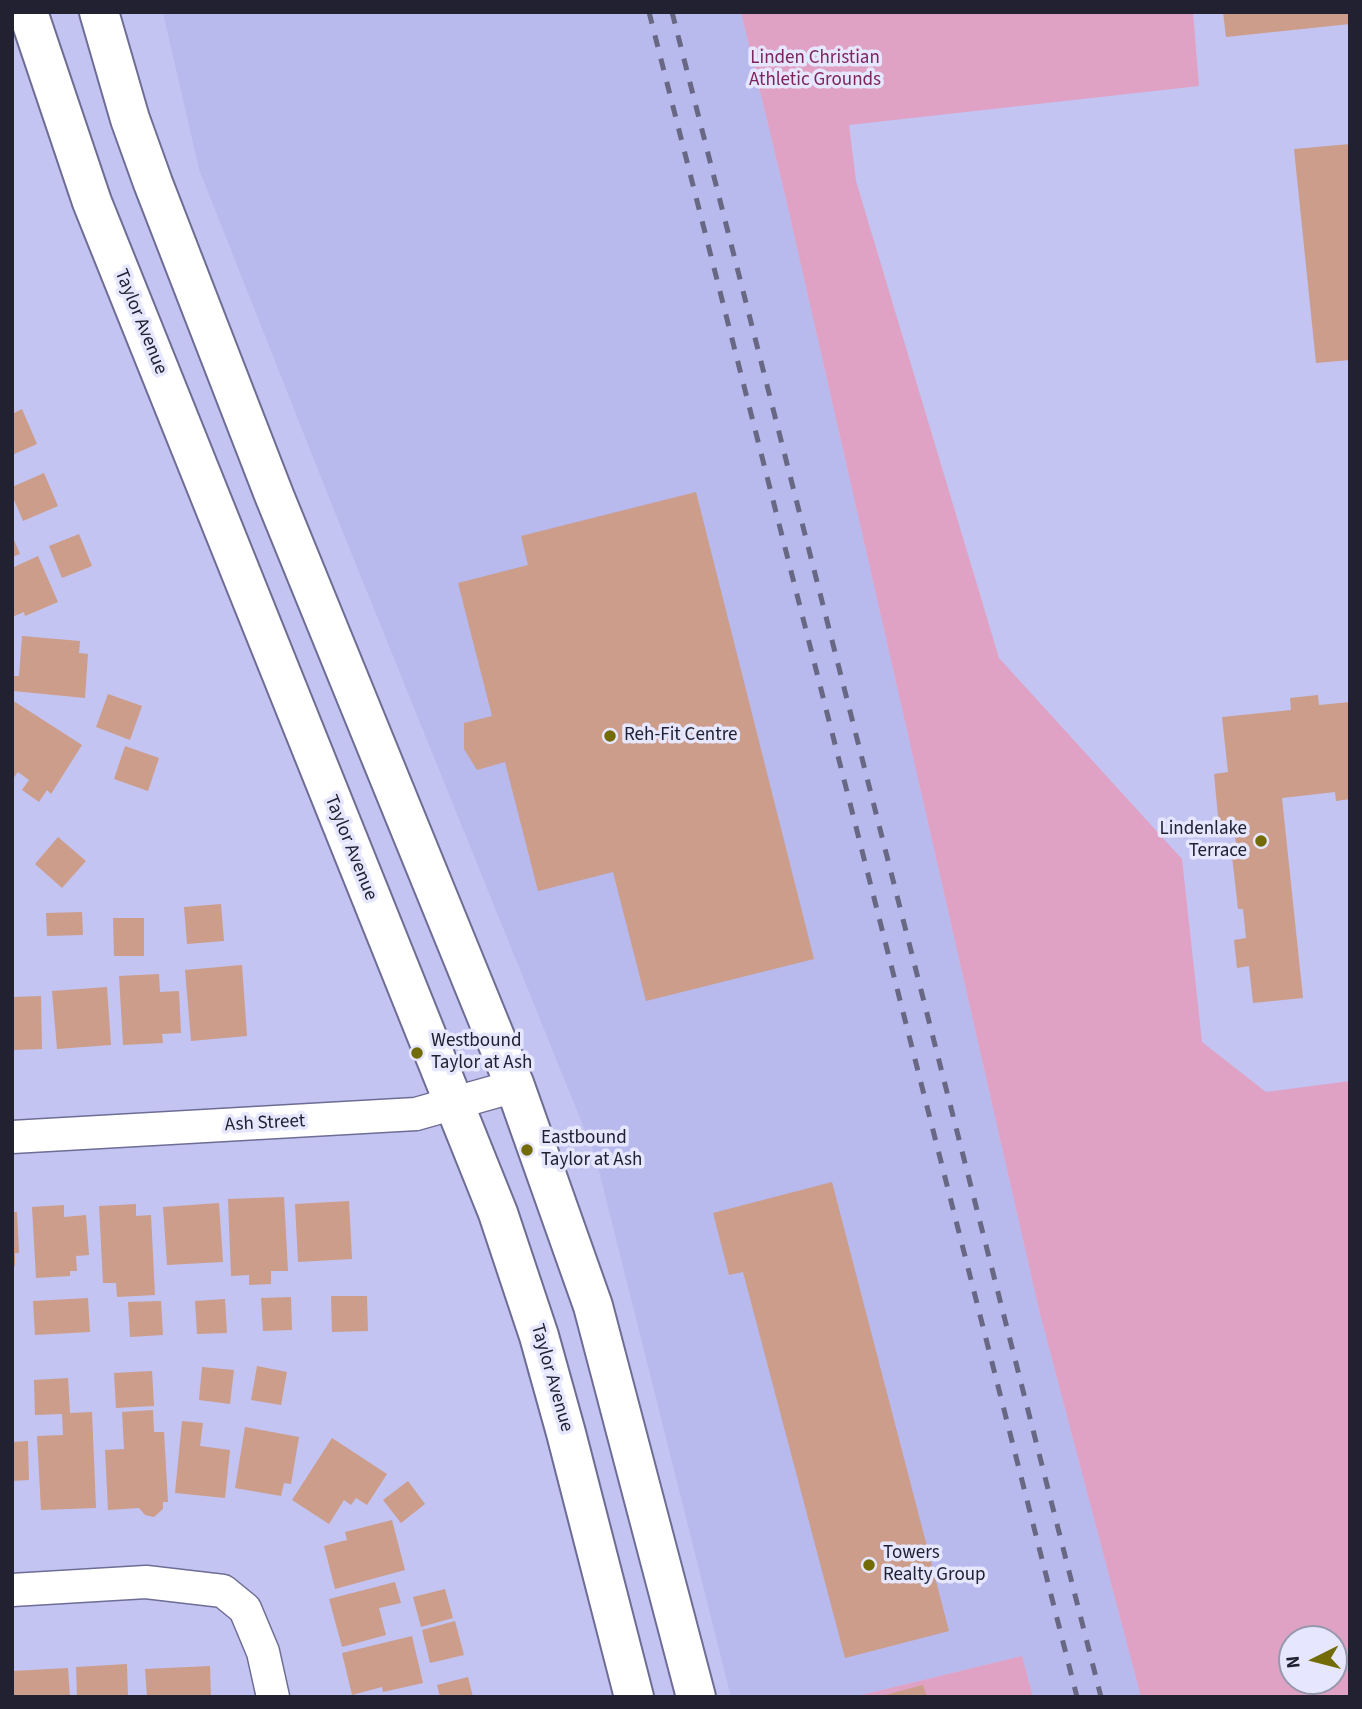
<!DOCTYPE html>
<style>
body{margin:0}
#map{position:relative;width:1362px;height:1709px;overflow:hidden;background:#c3c4f1;font-family:"Source Sans 3",sans-serif}
canvas{display:block}
.frame{position:absolute;inset:0;border:14px solid #212131;pointer-events:none}
.north{position:absolute;left:1278px;top:1625px;width:70px;height:70px;box-sizing:border-box;background:#e6e7fe;border:2px solid #9798ac;border-radius:50%;rotate:264deg;font-size:19px;font-weight:700;line-height:28px;text-align:center;color:#212131}
.north::after{content:'';display:block;margin:auto;width:24px;height:32px;background:#736b05;clip-path:polygon(50% 0,100% 100%,50% 72%,0 100%)}
</style>
<div id="map">
<canvas width="1362" height="1709"></canvas>
<div class="frame"></div>
<div class="north">N</div>
</div>
<script>
const context = document.querySelector('canvas').getContext('2d');
context.lineJoin = 'round';
function paint(path, color) { context.fillStyle = color; context.fill(path, 'evenodd'); }
const shape = rows => new Path2D(rows.map(r => 'M' + r).join(''));
function strokePath(path, color, width, dash) { context.strokeStyle = color; context.lineWidth = width; context.lineCap = dash ? 'butt' : 'round'; context.setLineDash(dash || []); context.stroke(path); }
function write(font, color, halo, rows, align = 'center') {
  context.font = font + ' "Source Sans 3",sans-serif'; context.lineWidth = 7; context.setLineDash([]); context.textBaseline = 'middle'; context.strokeStyle = halo; context.fillStyle = color; for (const [text, x, y, turn = 0] of rows) {
    context.save(); context.translate(x, y); context.rotate((+turn || 0) * Math.PI / 180); context.textAlign = isNaN(turn) ? turn : align; if (halo) context.strokeText(text, 0, 0); context.fillText(text, 0, 0); context.restore();
  }
}
const built = shape([
 [163,12,741,12,785,195,1039,1310,1141,1697,1033,1697,1022,1656,853,1697,731,1697,595,1155,334,510,199,169]
]);
const green = shape([
 [741,12,1193,12,1199,86,849,125,856,181,999,658,1182,859,1202,1042,1266,1092,1350,1081,1350,1697,1141,1697,1039,1310,785,195],
 [1334,1639,1334,1681,1292,1681,1292,1639],
 [1022,1656,1033,1697,853,1697]
]);
const building = shape([
 [1223,12,1350,12,1350,24,1226,37],
 [1350,144,1350,360,1316,363,1294,149],
 [22,409,37,444,12,455,12,414],
 [44,473,58,506,23,521,12,495,12,487],
 [696,492,814,959,646,1001,613,872,538,891,505,762,477,770,464,749,464,723,492,716,458,583,528,565,521,536],
 [79,534,92,566,62,578,49,546],
 [12,535,20,554,12,557],
 [38,556,58,602,25,616,24,612,12,617,12,568],
 [22,636,80,641,79,653,88,654,85,698,13,691,14,676,19,676],
 [108,694,142,706,130,740,96,727],
 [1318,695,1319,705,1350,702,1350,799,1336,801,1335,792,1282,798,1303,998,1253,1003,1249,966,1237,968,1234,940,1246,938,1243,909,1238,909,1232,856,1237,855,1234,825,1219,827,1214,774,1228,772,1222,717,1291,710,1290,698],
 [12,700,82,745,51,794,47,790,39,802,22,790,29,780,18,772,12,780],
 [125,746,159,758,148,791,114,779],
 [58,837,86,861,62,888,35,864],
 [221,904,224,941,187,944,184,907],
 [82,912,83,935,47,936,46,913],
 [113,918,144,918,144,956,114,956],
 [242,965,247,1036,191,1041,185,970],
 [159,974,160,992,179,991,181,1033,162,1034,163,1043,123,1045,119,976],
 [107,987,111,1045,57,1049,52,991],
 [41,996,42,1049,12,1050,12,997],
 [832,1182,949,1631,845,1658,743,1272,729,1275,713,1213],
 [284,1197,288,1271,271,1271,271,1284,249,1285,249,1275,231,1276,228,1199],
 [349,1201,352,1259,298,1262,295,1204],
 [219,1203,223,1262,167,1265,163,1207],
 [136,1204,136,1216,151,1215,155,1295,117,1297,116,1283,103,1283,99,1206],
 [64,1205,64,1217,86,1215,89,1255,76,1256,77,1271,70,1271,70,1276,36,1278,32,1207],
 [12,1212,17,1212,19,1253,15,1253,15,1266,12,1267],
 [331,1296,367,1296,368,1331,332,1332],
 [291,1297,292,1330,263,1331,261,1298],
 [88,1298,90,1332,35,1335,33,1301],
 [225,1299,227,1333,197,1334,195,1301],
 [161,1301,163,1335,130,1337,128,1302],
 [257,1366,287,1372,281,1405,251,1400],
 [202,1367,234,1370,230,1404,199,1400],
 [152,1371,154,1406,116,1408,114,1373],
 [68,1378,70,1413,92,1412,96,1508,41,1510,37,1436,63,1435,62,1414,35,1415,34,1380],
 [153,1410,154,1432,164,1432,168,1502,163,1502,163,1509,154,1517,145,1515,139,1508,108,1510,105,1450,124,1449,122,1412],
 [182,1421,203,1423,200,1446,230,1450,225,1498,175,1493],
 [245,1427,299,1437,291,1484,284,1483,281,1496,235,1488],
 [332,1438,387,1474,367,1505,356,1498,351,1505,344,1500,329,1524,292,1500],
 [28,1441,29,1480,12,1481,12,1442],
 [408,1481,425,1504,401,1523,383,1500],
 [392,1520,405,1570,335,1589,324,1546,347,1540,345,1532],
 [395,1582,401,1603,379,1608,386,1635,342,1647,329,1599],
 [445,1589,453,1618,421,1627,413,1597],
 [455,1621,464,1655,430,1663,422,1630],
 [412,1636,423,1683,383,1692,382,1687,352,1695,342,1653],
 [127,1664,128,1697,77,1697,76,1667],
 [210,1666,211,1697,147,1697,145,1669],
 [68,1668,70,1697,12,1697,12,1671],
 [468,1677,473,1697,440,1697,437,1685],
 [923,1685,927,1697,881,1697,881,1696]
]);
const street = shape([
 [12,1137,416,1114,515,1086],
 [12,1590,146,1582,223,1591,245,1609,263,1652,273,1697]
]);
const secondary = shape([
 [28,12,92,202,498,1213,539,1336,566,1433,634,1697],
 [99,12,130,119,153,183,274,495,515,1086,593,1306,696,1697]
]);
const rail = shape([
 [649,12,1077,1697],
 [672,12,1101,1697]
]);
const markers = [
 [610,736,7,"#736b05"],
 [1261,841,7,"#736b05"],
 [417,1053,7,"#736b05"],
 [527,1150,7,"#736b05"],
 [869,1565,7,"#736b05"]
];
const parkNames = [
 ["Linden Christian",815,59],
 ["Athletic Grounds",815,81]
];
const streetNames = [
 ["Taylor Avenue",140,322,68],
 ["Taylor Avenue",350,848,68],
 ["Ash Street",265,1124,-3],
 ["Taylor Avenue",551,1378,74]
];
const poiNames = [
 ["Reh-Fit Centre",624,736],
 ["Lindenlake",1247,830,"right"],
 ["Terrace",1247,852,"right"],
 ["Westbound",431,1042],
 ["Taylor at Ash",431,1064],
 ["Eastbound",541,1139],
 ["Taylor at Ash",541,1161],
 ["Towers",883,1554],
 ["Realty Group",883,1576]
];
paint(built, '#b8b9ec');
paint(green, '#dfa2c5');
paint(building, '#cc9d8a');
strokePath(street, '#6d6d95', 35);
strokePath(secondary, '#6d6d95', 42);
strokePath(street, '#fff', 32);
strokePath(secondary, '#fff', 38);
strokePath(rail, '#686885', 5, [12, 12]);
for (const [x, y, r, color] of markers) { const dot = new Path2D(); dot.arc(x, y, r, 0, 2 * Math.PI); context.fillStyle = color; context.fill(dot); strokePath(dot, '#e6e7fe', 2.5); }
write('19px', '#7d245f', '#e6e7fe', parkNames);
write('19px', '#212131', '#e6e7fe', streetNames);
write('19px', '#212131', '#e6e7fe', poiNames, 'left');
</script>
